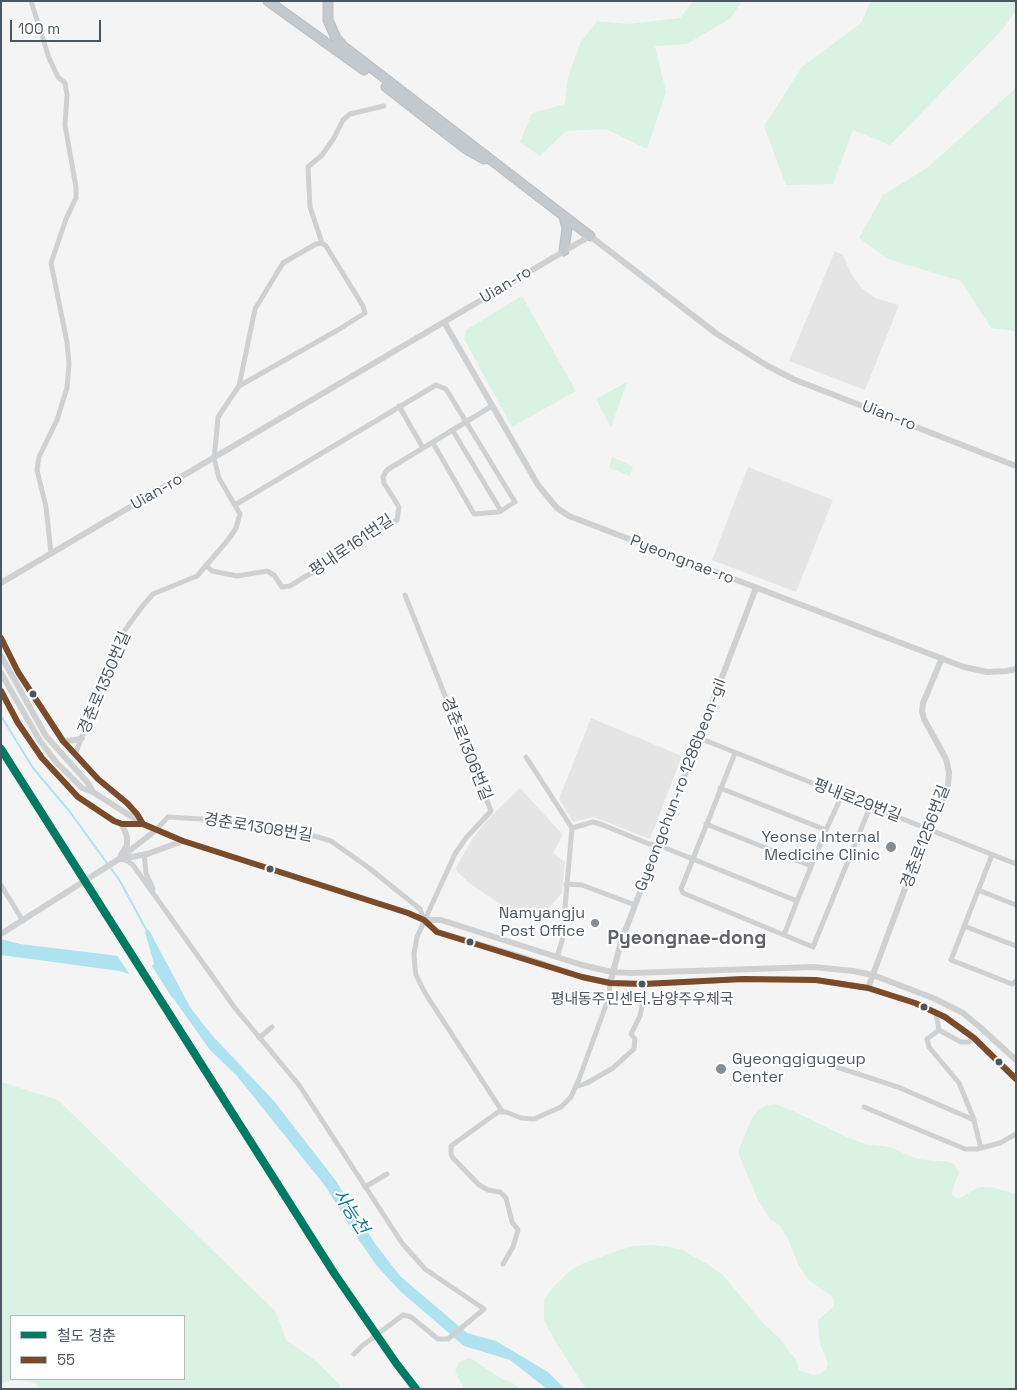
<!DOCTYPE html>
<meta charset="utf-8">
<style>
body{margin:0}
#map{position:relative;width:1017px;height:1390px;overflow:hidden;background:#f4f4f4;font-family:"Space Grotesk","Noto Sans KR",sans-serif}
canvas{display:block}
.frame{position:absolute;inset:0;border:2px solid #4a5661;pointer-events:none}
.legend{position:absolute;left:10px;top:1315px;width:175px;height:65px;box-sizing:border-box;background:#fff;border:1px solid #b7bbc0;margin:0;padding:6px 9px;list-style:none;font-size:15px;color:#4a5661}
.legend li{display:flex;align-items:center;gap:10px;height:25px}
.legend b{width:25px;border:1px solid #b7bbc0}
.scale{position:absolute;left:10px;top:20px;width:91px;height:22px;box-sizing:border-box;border:2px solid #4a5661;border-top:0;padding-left:6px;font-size:15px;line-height:18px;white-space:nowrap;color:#4a5661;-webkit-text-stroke:4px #fff;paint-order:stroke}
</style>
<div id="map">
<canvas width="1017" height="1390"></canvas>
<div class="frame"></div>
<ul class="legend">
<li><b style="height:6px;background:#007a62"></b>철도 경춘</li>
<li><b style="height:6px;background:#7a4b2a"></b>55</li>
</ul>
<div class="scale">100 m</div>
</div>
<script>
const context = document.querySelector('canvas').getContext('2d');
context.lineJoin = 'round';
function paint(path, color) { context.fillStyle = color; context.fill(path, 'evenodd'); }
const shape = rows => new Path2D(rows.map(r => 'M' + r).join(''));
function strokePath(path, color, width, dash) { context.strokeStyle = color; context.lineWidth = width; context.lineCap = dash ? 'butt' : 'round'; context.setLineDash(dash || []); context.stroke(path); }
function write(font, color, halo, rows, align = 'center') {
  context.font = font + ' "Space Grotesk","Noto Sans KR",sans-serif'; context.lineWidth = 4; context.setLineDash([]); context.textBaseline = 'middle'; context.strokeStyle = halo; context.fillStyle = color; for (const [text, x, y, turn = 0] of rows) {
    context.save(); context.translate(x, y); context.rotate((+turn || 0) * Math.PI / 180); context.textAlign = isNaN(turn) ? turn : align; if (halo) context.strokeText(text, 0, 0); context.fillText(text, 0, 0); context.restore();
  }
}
const education = shape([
 [835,251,843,255,851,274,862,288,875,298,899,305,865,390,789,361],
 [748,467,833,500,796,592,712,560],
 [591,718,682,756,650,839,594,817,573,822,559,799],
 [520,788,563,835,553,853,565,862,562,893,538,920,509,910,469,883,455,869,473,838,487,820]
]);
const green = shape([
 [693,1,742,1,731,18,687,44,655,46,666,92,647,149,606,129,566,131,540,156,520,142,532,113,565,104,568,78,580,43,597,21,628,24,680,18],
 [871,1,1016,1,1016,10,1003,29,890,145,853,130,833,184,786,185,764,126,802,67,861,23],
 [1016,88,1016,331,991,328,961,281,888,259,859,238,883,195,927,168],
 [522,296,576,391,512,427,464,339,466,330],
 [627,382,611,427,596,399],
 [612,457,633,466,630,476,609,468],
 [1,1082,58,1100,276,1312,286,1340,316,1361,340,1385,339,1389,41,1389,35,1383,13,1379,1,1384],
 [184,1316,184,1379,11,1379,11,1316],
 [775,1104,793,1111,844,1136,865,1144,890,1147,917,1159,948,1162,954,1164,959,1173,952,1190,952,1195,956,1198,962,1197,977,1188,982,1187,991,1187,1016,1194,1016,1389,586,1389,556,1343,544,1320,544,1300,555,1285,571,1270,584,1263,620,1250,634,1246,653,1245,670,1247,682,1250,707,1264,723,1275,761,1321,780,1339,796,1360,799,1370,813,1375,820,1374,826,1369,828,1363,820,1344,818,1324,819,1319,833,1307,834,1302,833,1297,811,1282,805,1275,798,1264,788,1239,780,1226,770,1219,757,1198,738,1152,752,1118,758,1110,767,1105],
 [470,1358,502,1379,511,1382,520,1389,464,1389,455,1371,459,1362]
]);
const water = shape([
 [149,930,190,1007,210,1033,274,1101,336,1181,374,1242,400,1276,467,1333,496,1341,548,1372,565,1389,547,1389,510,1360,464,1346,400,1291,376,1265,350,1227,326,1187,237,1076,210,1050,173,998,152,982,120,971,1,955,1,939,20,944,119,956,152,966,154,964,145,932]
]);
const pier = shape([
 [116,954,150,963,190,1026,171,1000,151,984,132,978]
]);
const stream = shape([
 [1,716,33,768,70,812,120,881,148,933]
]);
const minor = shape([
 [31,1,49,58,58,77,65,83,67,95,65,125,76,187,76,198,66,219,51,263,67,342,69,364,67,388,57,420,39,457,37,470,46,507,51,553],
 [239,386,338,330,365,313,363,306,326,246,322,243],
 [399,406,423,448],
 [453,431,501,511],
 [235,505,436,385,446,389,515,502,499,512,474,514,433,443],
 [206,565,212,571,237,576,267,571,274,575,282,587,290,586,397,520,399,507,384,483,383,477,387,470,492,406],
 [405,595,491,811,466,838,455,854,417,937,414,954,415,968,416,975,425,993,502,1111],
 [699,738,1016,864],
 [735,753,681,889,683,893,813,947,870,807],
 [75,755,100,690,117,657,125,630,141,608,153,594,197,576,228,540,236,528,240,514,219,478,214,458,216,439,218,417,239,386,255,309,283,263,316,244,322,243,310,207,308,167,322,155,334,138,343,120,350,114,384,106],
 [526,757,572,828,562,941,557,957],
 [720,788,826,830],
 [706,824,811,866],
 [572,828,593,822,603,825,649,844,658,845,797,901,826,830,842,795],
 [156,830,168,817,217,820,269,827,318,837,331,841,369,868,420,909,424,920],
 [144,854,146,873,153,889],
 [992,855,951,960,1012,984,1016,981],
 [121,859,128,861,133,865,235,1008,299,1085,402,1243,425,1269,484,1309,448,1339,438,1339,411,1317,403,1315,362,1346,354,1354],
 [566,884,582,885,635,905],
 [1,885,23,921],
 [978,890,1016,905],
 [964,926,1016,946],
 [784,935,797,901],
 [936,1013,939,1030],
 [939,1030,927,1039,929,1047,959,1083,973,1117,981,1148],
 [939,1030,961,1042,969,1042,974,1038],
 [259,1038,272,1027],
 [825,1063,898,1087,974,1120],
 [575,1087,587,1083,613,1068,634,1049,635,1039,631,1034,640,1016,644,995,644,984],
 [864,1107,965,1149,977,1149,1000,1143,1016,1134],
 [365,1187,387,1174],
 [503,1264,513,1247,518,1230,512,1222,506,1198,500,1192,488,1190,479,1185,453,1158,451,1154,451,1146,498,1112,506,1112,521,1118,534,1119,561,1107,571,1097,579,1079,609,997,610,983]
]);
const tertiary = shape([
 [444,322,538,485,557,508,569,516,964,667,987,672,1007,671,1016,669],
 [1,583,590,236,717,334,766,365,793,379,1016,466],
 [1,638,18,672,63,741,98,779,127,803,137,814,142,823],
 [1,656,46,736,88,783,93,792],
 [1,673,40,741,57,763,82,788,93,792,143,824,183,841,408,913,424,920,437,932,528,959,582,977,610,983,644,984,743,979,816,980,868,988,915,1003,945,1017,974,1038,1016,1079],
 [1,691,18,723,42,758,78,797,114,821,122,824,143,824],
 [63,741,76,740,82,738],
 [121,855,127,845,127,837,122,824],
 [121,859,147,854,183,841],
 [424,920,441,920,582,965,612,972,631,973,814,967,853,971,873,975,933,998,963,1013,981,1028,1016,1060],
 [1,934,119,859,156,830],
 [610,983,621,942,756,588],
 [868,988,922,843,941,805,948,786,949,772,946,759,924,719,922,711,923,703,942,658]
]);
const trunk = shape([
 [268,1,364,70],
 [328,1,328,20,336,38,343,46,590,236],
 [386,87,466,149,484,159],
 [564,251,567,228,564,217]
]);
const bus1 = shape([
 [1,638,18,672,63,741,98,779,127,803,137,814,143,824],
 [1,691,18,723,42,758,78,797,114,821,122,824,143,824,183,841,408,913,424,920,437,932,582,977,610,983,644,984,743,979,816,980,868,988,915,1003,945,1017,974,1038,1016,1079]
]);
const rail1 = shape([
 [1,749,334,1273,396,1363,416,1389]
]);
const markers = [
 [33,694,4.5,"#4a5661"],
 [891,847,6,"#868d94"],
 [270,869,4.5,"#4a5661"],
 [595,923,5,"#868d94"],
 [470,942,4.5,"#4a5661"],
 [642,984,4.5,"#4a5661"],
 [924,1007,4.5,"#4a5661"],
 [999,1062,4.5,"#4a5661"],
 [721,1069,6,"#868d94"]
];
const busNames = [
 ["평내동주민센터.남양주우체국",642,1000]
];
const streetNames = [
 ["Uian-ro",506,285,-31],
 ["Uian-ro",889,416,21],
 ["Uian-ro",157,492,-30],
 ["평내로161번길",352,546,-34],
 ["Pyeongnae-ro",682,560,21],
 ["경춘로1350번길",105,683,-67],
 ["경춘로1306번길",466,749,68],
 ["Gyeongchun-ro 1286beon-gil",681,785,-69],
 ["평내로29번길",857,801,21],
 ["경춘로1308번길",258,828,9],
 ["경춘로1256번길",926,837,-69]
];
const poiNames = [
 ["Yeonse Internal",880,838],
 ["Medicine Clinic",880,856],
 ["Namyangju",585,914],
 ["Post Office",585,932],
 ["Gyeonggigugeup",732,1060,"left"],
 ["Center",732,1078,"left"]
];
const waterNames = [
 ["사능천",350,1212,57]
];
const quarterNames = [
 ["Pyeongnae-dong",687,939]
];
paint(education, '#e6e5e6');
paint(green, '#d9f2e3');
paint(water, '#aee2f0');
paint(pier, '#f4f4f4');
strokePath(stream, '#aee2f0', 2);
strokePath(trunk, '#b9bec3', 11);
strokePath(minor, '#ced0d2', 5);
strokePath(tertiary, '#ced0d2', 6);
strokePath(trunk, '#c4c9cd', 9);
strokePath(bus1, '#7a4b2a', 6);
strokePath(rail1, '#007a62', 8);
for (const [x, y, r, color] of markers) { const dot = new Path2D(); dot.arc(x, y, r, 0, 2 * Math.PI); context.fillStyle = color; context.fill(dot); strokePath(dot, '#fff', 2); }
write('15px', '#4a5661', '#fff', busNames);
write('16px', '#4a5661', '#fff', streetNames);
write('16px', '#4a5661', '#fff', poiNames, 'right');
write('italic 18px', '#0c7c9b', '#fff', waterNames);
write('bold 19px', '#5f6368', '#fff', quarterNames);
</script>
